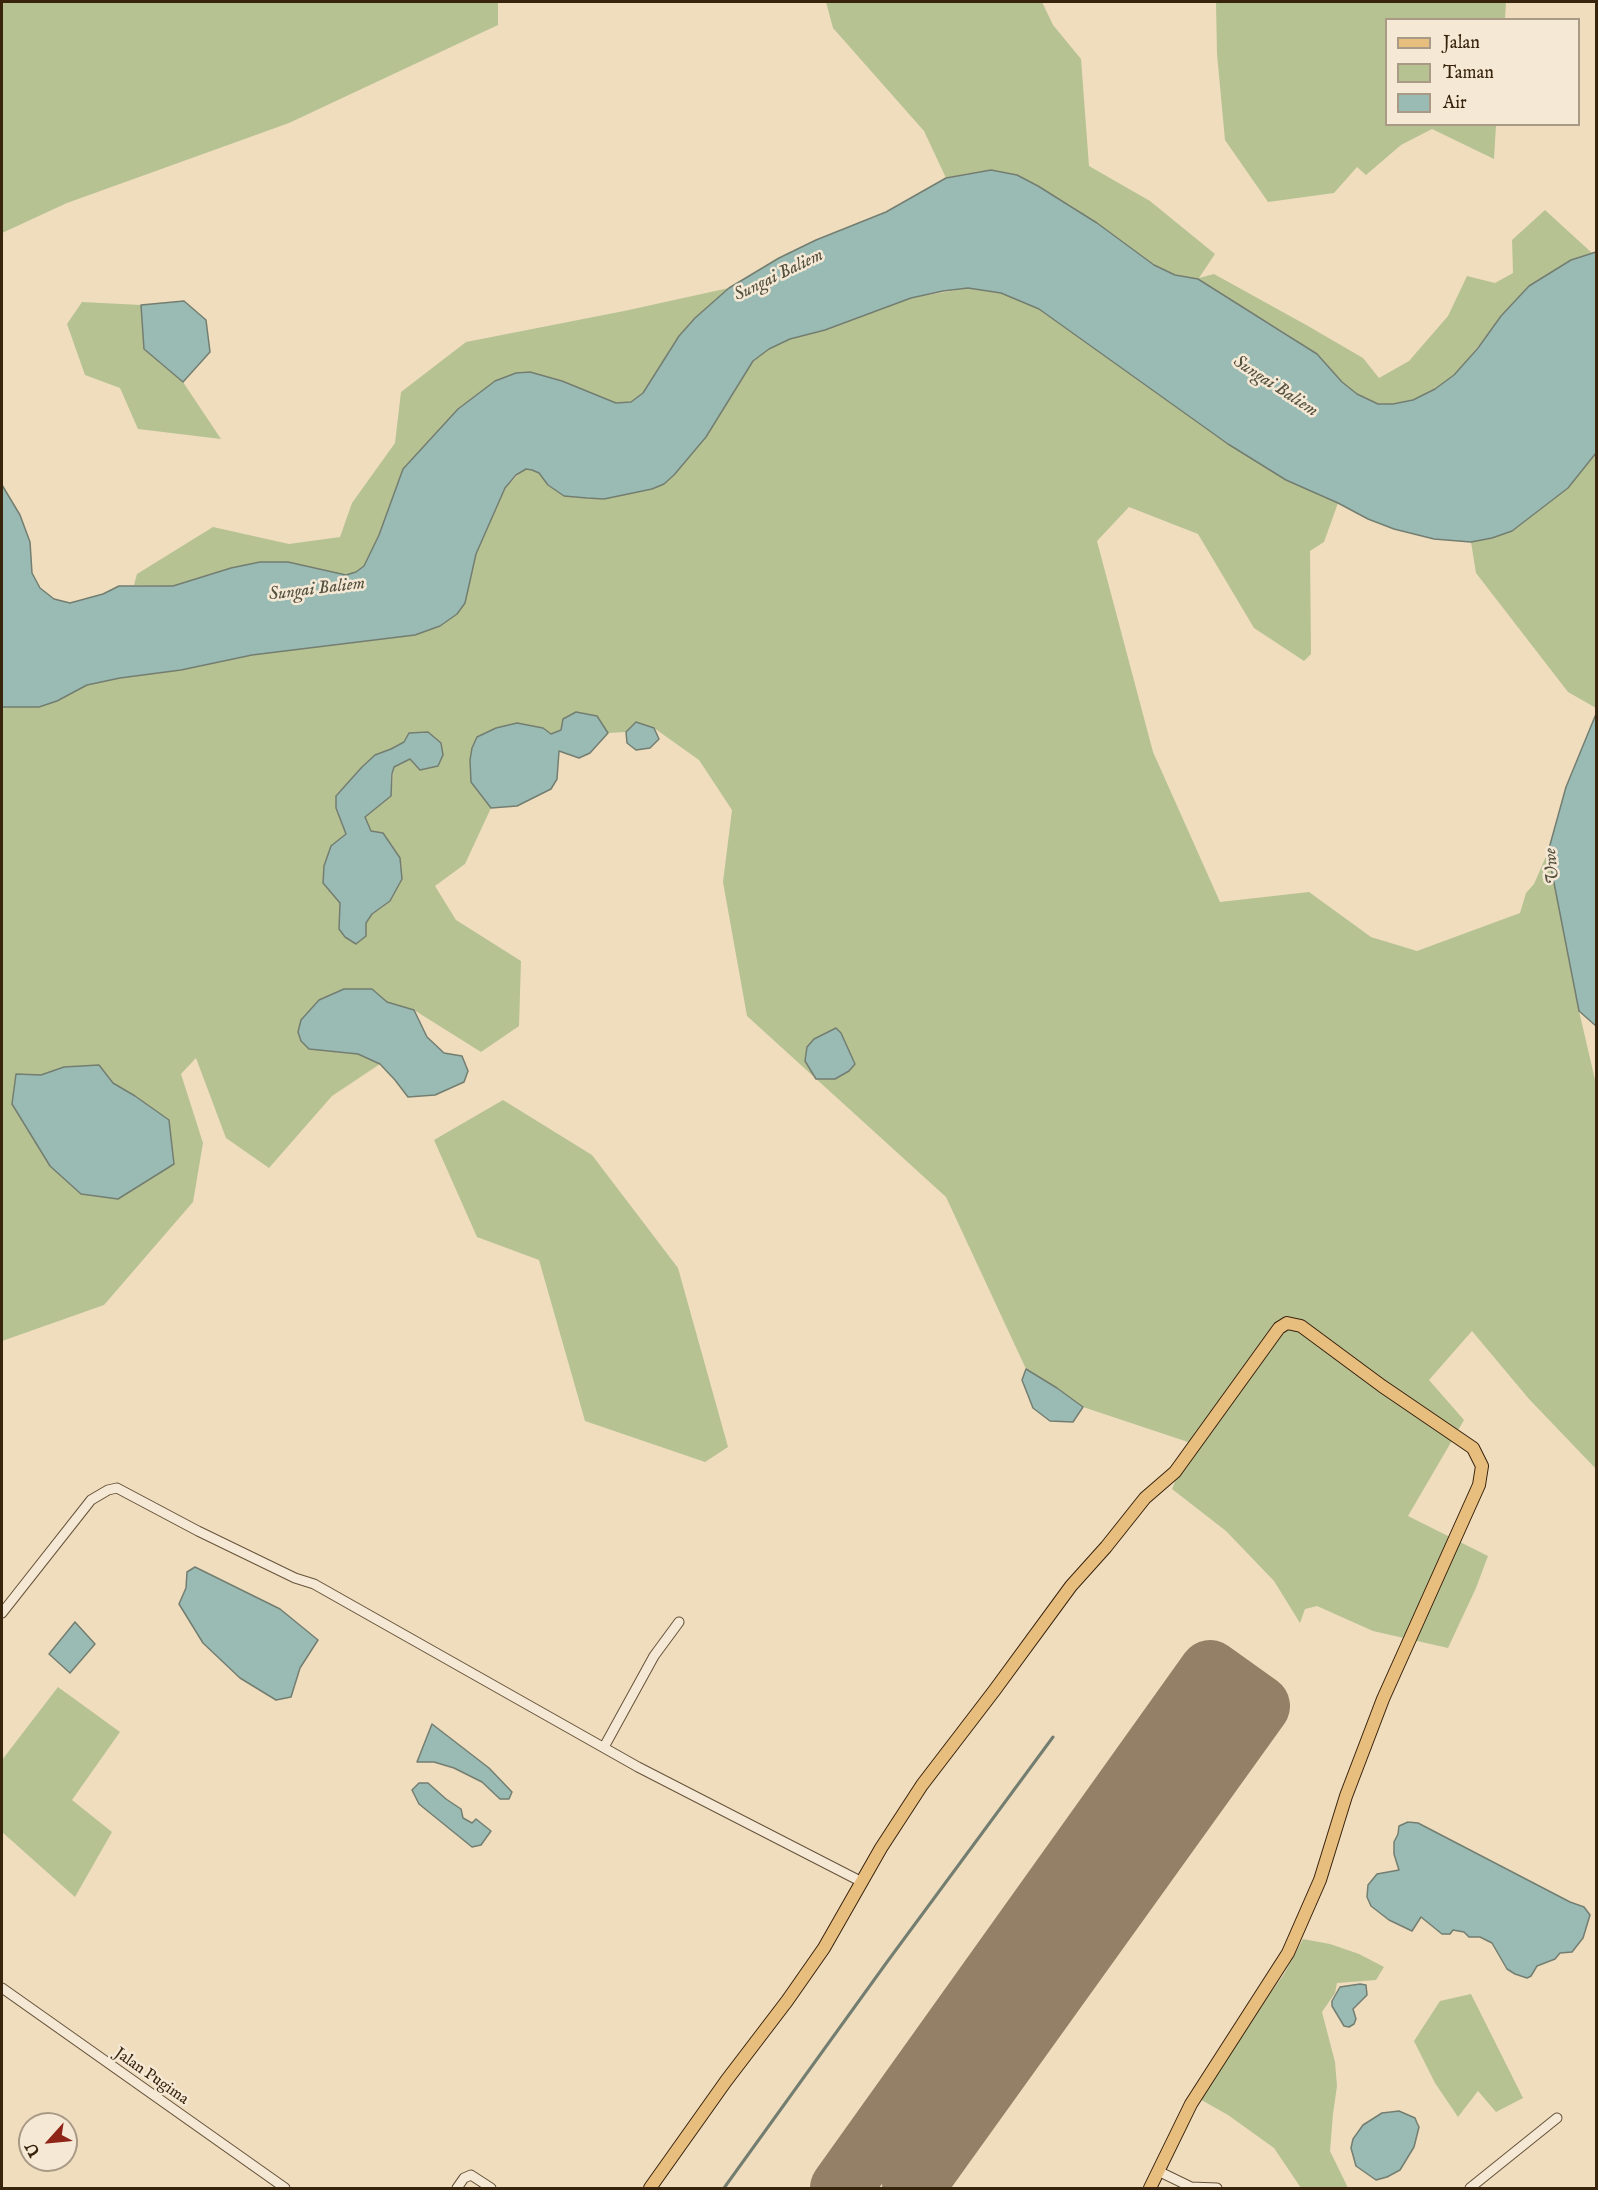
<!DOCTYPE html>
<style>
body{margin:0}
#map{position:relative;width:1598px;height:2190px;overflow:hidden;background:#efddbe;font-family:"IM FELL English",serif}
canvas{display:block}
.frame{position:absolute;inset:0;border:3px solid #38230d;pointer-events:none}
.legend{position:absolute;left:1385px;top:18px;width:195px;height:108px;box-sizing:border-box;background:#f5e9d5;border:2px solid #a99a85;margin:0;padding:8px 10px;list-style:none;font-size:18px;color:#38230d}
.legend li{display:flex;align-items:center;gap:12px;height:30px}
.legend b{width:30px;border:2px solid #a99a85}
.north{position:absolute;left:18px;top:2112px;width:60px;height:60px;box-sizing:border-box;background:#f5e9d5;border:2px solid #a99a85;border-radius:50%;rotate:243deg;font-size:16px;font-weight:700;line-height:24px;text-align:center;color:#38230d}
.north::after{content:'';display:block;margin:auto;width:21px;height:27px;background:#8f2418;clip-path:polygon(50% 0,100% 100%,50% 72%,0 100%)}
</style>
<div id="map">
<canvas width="1598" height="2190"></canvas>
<div class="frame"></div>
<ul class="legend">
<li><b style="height:8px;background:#e8be7f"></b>Jalan</li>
<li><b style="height:16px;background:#b7c293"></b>Taman</li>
<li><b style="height:16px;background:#9abbb4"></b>Air</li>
</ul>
<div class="north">U</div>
</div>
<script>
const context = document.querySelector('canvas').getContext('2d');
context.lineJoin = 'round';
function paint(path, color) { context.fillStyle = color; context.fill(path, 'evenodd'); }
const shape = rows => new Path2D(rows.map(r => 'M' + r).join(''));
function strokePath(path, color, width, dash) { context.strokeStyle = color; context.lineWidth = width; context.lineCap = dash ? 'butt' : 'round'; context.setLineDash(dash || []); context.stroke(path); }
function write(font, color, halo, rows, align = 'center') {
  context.font = font + ' "IM FELL English",serif'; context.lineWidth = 5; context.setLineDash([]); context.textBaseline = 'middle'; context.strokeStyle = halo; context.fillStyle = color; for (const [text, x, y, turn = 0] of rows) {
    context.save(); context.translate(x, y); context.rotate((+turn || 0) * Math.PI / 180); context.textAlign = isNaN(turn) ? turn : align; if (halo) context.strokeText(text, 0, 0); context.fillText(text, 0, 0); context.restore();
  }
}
const green = shape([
 [2,2,498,2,498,25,289,123,67,203,2,233],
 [826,2,1042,2,1053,25,1081,59,1089,166,1150,201,1215,254,1199,278,1214,274,1308,326,1363,358,1379,378,1409,361,1448,316,1467,276,1495,283,1513,273,1512,240,1545,210,1592,253,1571,260,1529,286,1454,375,1435,389,1413,400,1393,404,1378,404,1357,394,1342,382,1316,354,1287,334,1198,279,1175,275,1154,265,1073,207,1017,175,1003,172,970,173,946,178,924,131,833,28],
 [1216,2,1506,2,1505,19,1386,20,1386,124,1496,125,1494,159,1432,129,1401,145,1366,175,1357,167,1334,193,1268,202,1225,140,1217,54],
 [729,288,695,318,679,336,643,393,631,402,617,403,562,381,387,517,364,566,357,572,346,575,260,562,231,568,173,586,134,585,137,574,213,527,289,544,340,537,352,503,395,443,401,392,466,342,624,311],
 [968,288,1001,293,1039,309,1228,444,1286,480,1338,503,1324,542,1310,551,1311,654,1304,661,1254,628,1198,534,1129,507,1097,541,1153,752,1220,902,1309,892,1371,937,1417,951,1520,913,1526,893,1534,884,1548,852,1579,1011,1596,1084,1596,1469,1529,1399,1472,1331,1429,1380,1464,1420,1408,1516,1488,1556,1476,1588,1448,1648,1373,1631,1317,1606,1305,1609,1300,1623,1274,1581,1226,1531,1172,1489,1191,1443,1083,1407,1057,1388,1026,1369,946,1197,747,1016,723,882,732,810,699,760,654,728,636,722,626,732,608,733,597,716,551,734,542,728,471,782,491,808,465,864,435,886,456,920,521,961,519,1026,481,1052,414,1010,387,1002,372,989,319,1000,301,1020,301,1041,309,1049,358,1054,380,1064,332,1096,269,1168,226,1138,196,1058,181,1074,203,1143,193,1202,104,1305,2,1341,2,707,39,707,57,701,87,685,120,678,181,670,221,660,328,644,415,635,465,603,476,554,505,488,521,472,526,469,532,470,539,473,548,485,604,499,664,484,674,475,706,437,753,361,769,349,790,339,825,330,911,298],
 [409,733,410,759,394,767,391,796,365,817,371,831,390,901,372,914,366,923,339,929,346,834,336,808,336,795,375,755,391,749,404,742],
 [99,1065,113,1083,135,1096,169,1120,174,1164,16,1074,41,1075],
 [82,302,141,305,144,349,183,382,221,439,138,429,120,388,85,375,67,324],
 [1596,453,1596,708,1568,692,1476,573,1471,542,1492,538,1512,531,1568,488],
 [503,1100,592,1155,678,1268,728,1447,705,1462,585,1421,539,1260,477,1237,434,1140],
 [58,1687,120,1732,72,1800,112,1832,75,1897,2,1832,2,1760],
 [1303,1939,1330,1944,1359,1954,1384,1967,1376,1980,1337,1983,1335,1993,1322,2012,1335,2062,1337,2086,1333,2114,1330,2151,1348,2188,1301,2188,1274,2148,1228,2115,1198,2098,1224,2057,1284,1974],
 [1471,1994,1523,2098,1496,2112,1478,2091,1458,2117,1435,2083,1414,2041,1440,2001]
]);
const water = shape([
 [991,170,1017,175,1038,186,1097,223,1154,265,1175,275,1198,279,1317,354,1342,382,1357,394,1378,404,1393,404,1413,400,1435,389,1454,375,1478,348,1501,316,1529,286,1571,260,1596,252,1596,453,1568,488,1512,531,1492,538,1471,542,1434,539,1394,529,1368,519,1338,503,1286,480,1228,444,1039,309,1001,293,968,288,943,291,911,298,825,330,790,339,769,349,753,361,706,437,674,475,664,484,652,489,604,499,587,498,564,496,548,485,539,473,532,470,526,469,516,475,505,488,476,554,465,603,457,614,440,626,415,635,252,655,181,670,120,678,87,685,57,701,39,707,2,707,2,485,20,515,30,542,32,573,40,588,54,599,70,603,103,594,119,586,173,586,231,568,260,562,288,562,346,575,356,572,364,566,379,535,403,469,458,409,495,381,516,373,530,372,562,381,616,403,631,402,643,393,679,336,695,318,729,288,779,258,816,240,886,212,946,178,991,170],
 [184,301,206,320,210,352,183,382,144,349,141,305,184,301],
 [576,712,597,716,608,733,590,753,579,758,559,751,557,779,551,789,517,806,491,808,471,782,470,760,472,748,477,737,496,728,517,723,543,728,551,734,561,730,563,719,576,712],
 [1596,714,1596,1026,1579,1011,1548,852,1566,787,1596,714],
 [636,722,654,728,659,739,650,748,636,750,627,743,626,732,636,722],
 [428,732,441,743,443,755,438,766,420,770,410,759,394,767,392,774,391,796,365,817,371,831,383,833,400,858,402,879,390,901,372,914,366,923,366,936,356,944,345,937,339,929,340,903,323,883,324,866,331,846,346,834,336,808,336,796,362,767,375,755,391,749,404,742,409,733,428,732],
 [344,989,372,989,387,1002,414,1010,427,1037,444,1053,462,1056,468,1071,464,1082,435,1095,408,1097,395,1080,380,1064,358,1054,309,1049,301,1041,298,1032,301,1020,319,1000,344,989],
 [836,1028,841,1033,855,1064,849,1071,835,1079,816,1079,805,1061,807,1047,814,1039,836,1028],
 [99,1065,113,1083,135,1096,169,1120,174,1164,118,1199,81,1194,50,1166,12,1104,16,1074,41,1075,64,1067,99,1065],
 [1026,1369,1057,1388,1083,1407,1073,1422,1050,1421,1033,1408,1022,1380,1026,1369],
 [195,1567,280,1609,318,1640,300,1668,291,1697,276,1700,240,1678,203,1643,179,1604,186,1588,187,1572,195,1567],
 [75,1622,95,1644,70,1673,49,1654,75,1622],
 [432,1724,489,1768,512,1792,509,1799,500,1799,482,1782,454,1768,434,1762,417,1762,432,1724],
 [419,1783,428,1783,446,1799,461,1809,463,1818,472,1823,476,1819,491,1831,481,1845,472,1847,419,1804,412,1790,419,1783],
 [1408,1822,1418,1823,1570,1902,1584,1907,1590,1915,1583,1938,1572,1952,1560,1953,1555,1959,1537,1966,1531,1976,1527,1978,1515,1974,1507,1969,1492,1943,1480,1937,1469,1937,1464,1932,1453,1930,1450,1934,1442,1934,1421,1917,1412,1931,1389,1920,1371,1906,1367,1897,1368,1885,1377,1874,1399,1870,1394,1854,1394,1842,1398,1834,1399,1826,1408,1822],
 [1360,1984,1366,1985,1367,1995,1353,2009,1356,2019,1354,2024,1349,2027,1344,2026,1332,2006,1332,2001,1340,1987,1360,1984],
 [1399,2111,1415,2118,1417,2123,1419,2127,1414,2147,1400,2170,1387,2177,1376,2180,1356,2166,1351,2148,1353,2139,1363,2125,1382,2113,1399,2111]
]);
const stream = shape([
 [724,2188,887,1962,1053,1737]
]);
const runway = shape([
 [841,2188,1210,1671,1259,1706,913,2188]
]);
const minor = shape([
 [2,1613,91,1500,108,1490,117,1488,198,1531,295,1578,314,1584,638,1767,862,1882],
 [604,1747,654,1656,679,1622],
 [2,1988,285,2188],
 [1158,2171,1191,2187,1217,2188],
 [457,2188,464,2178,471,2175,491,2188],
 [1470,2188,1557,2118]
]);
const major = shape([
 [650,2188,726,2081,787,2001,824,1948,881,1848,922,1785,994,1691,1071,1586,1106,1547,1145,1498,1175,1472,1279,1328,1287,1323,1301,1326,1382,1386,1473,1448,1482,1466,1479,1485,1383,1699,1346,1796,1320,1880,1288,1953,1191,2104,1150,2188]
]);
const streetNames = [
 ["Jalan Pugima",151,2077,35]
];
const waterNames = [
 ["Sungai Baliem",779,276,-26],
 ["Sungai Baliem",1275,387,33],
 ["Sungai Baliem",317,590,-7],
 ["Uwe",1553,866,-96]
];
paint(green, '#b7c293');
paint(water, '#9abbb4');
strokePath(water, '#737e71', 1.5);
strokePath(stream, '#737e71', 3);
strokePath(runway, '#948066', 62);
strokePath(minor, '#665239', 11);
strokePath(major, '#38230d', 14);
strokePath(minor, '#f5e9d5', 9);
strokePath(major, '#e8be7f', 12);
write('16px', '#38230d', '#f5e9d5', streetNames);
write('italic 18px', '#55513f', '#f5e9d5', waterNames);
</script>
